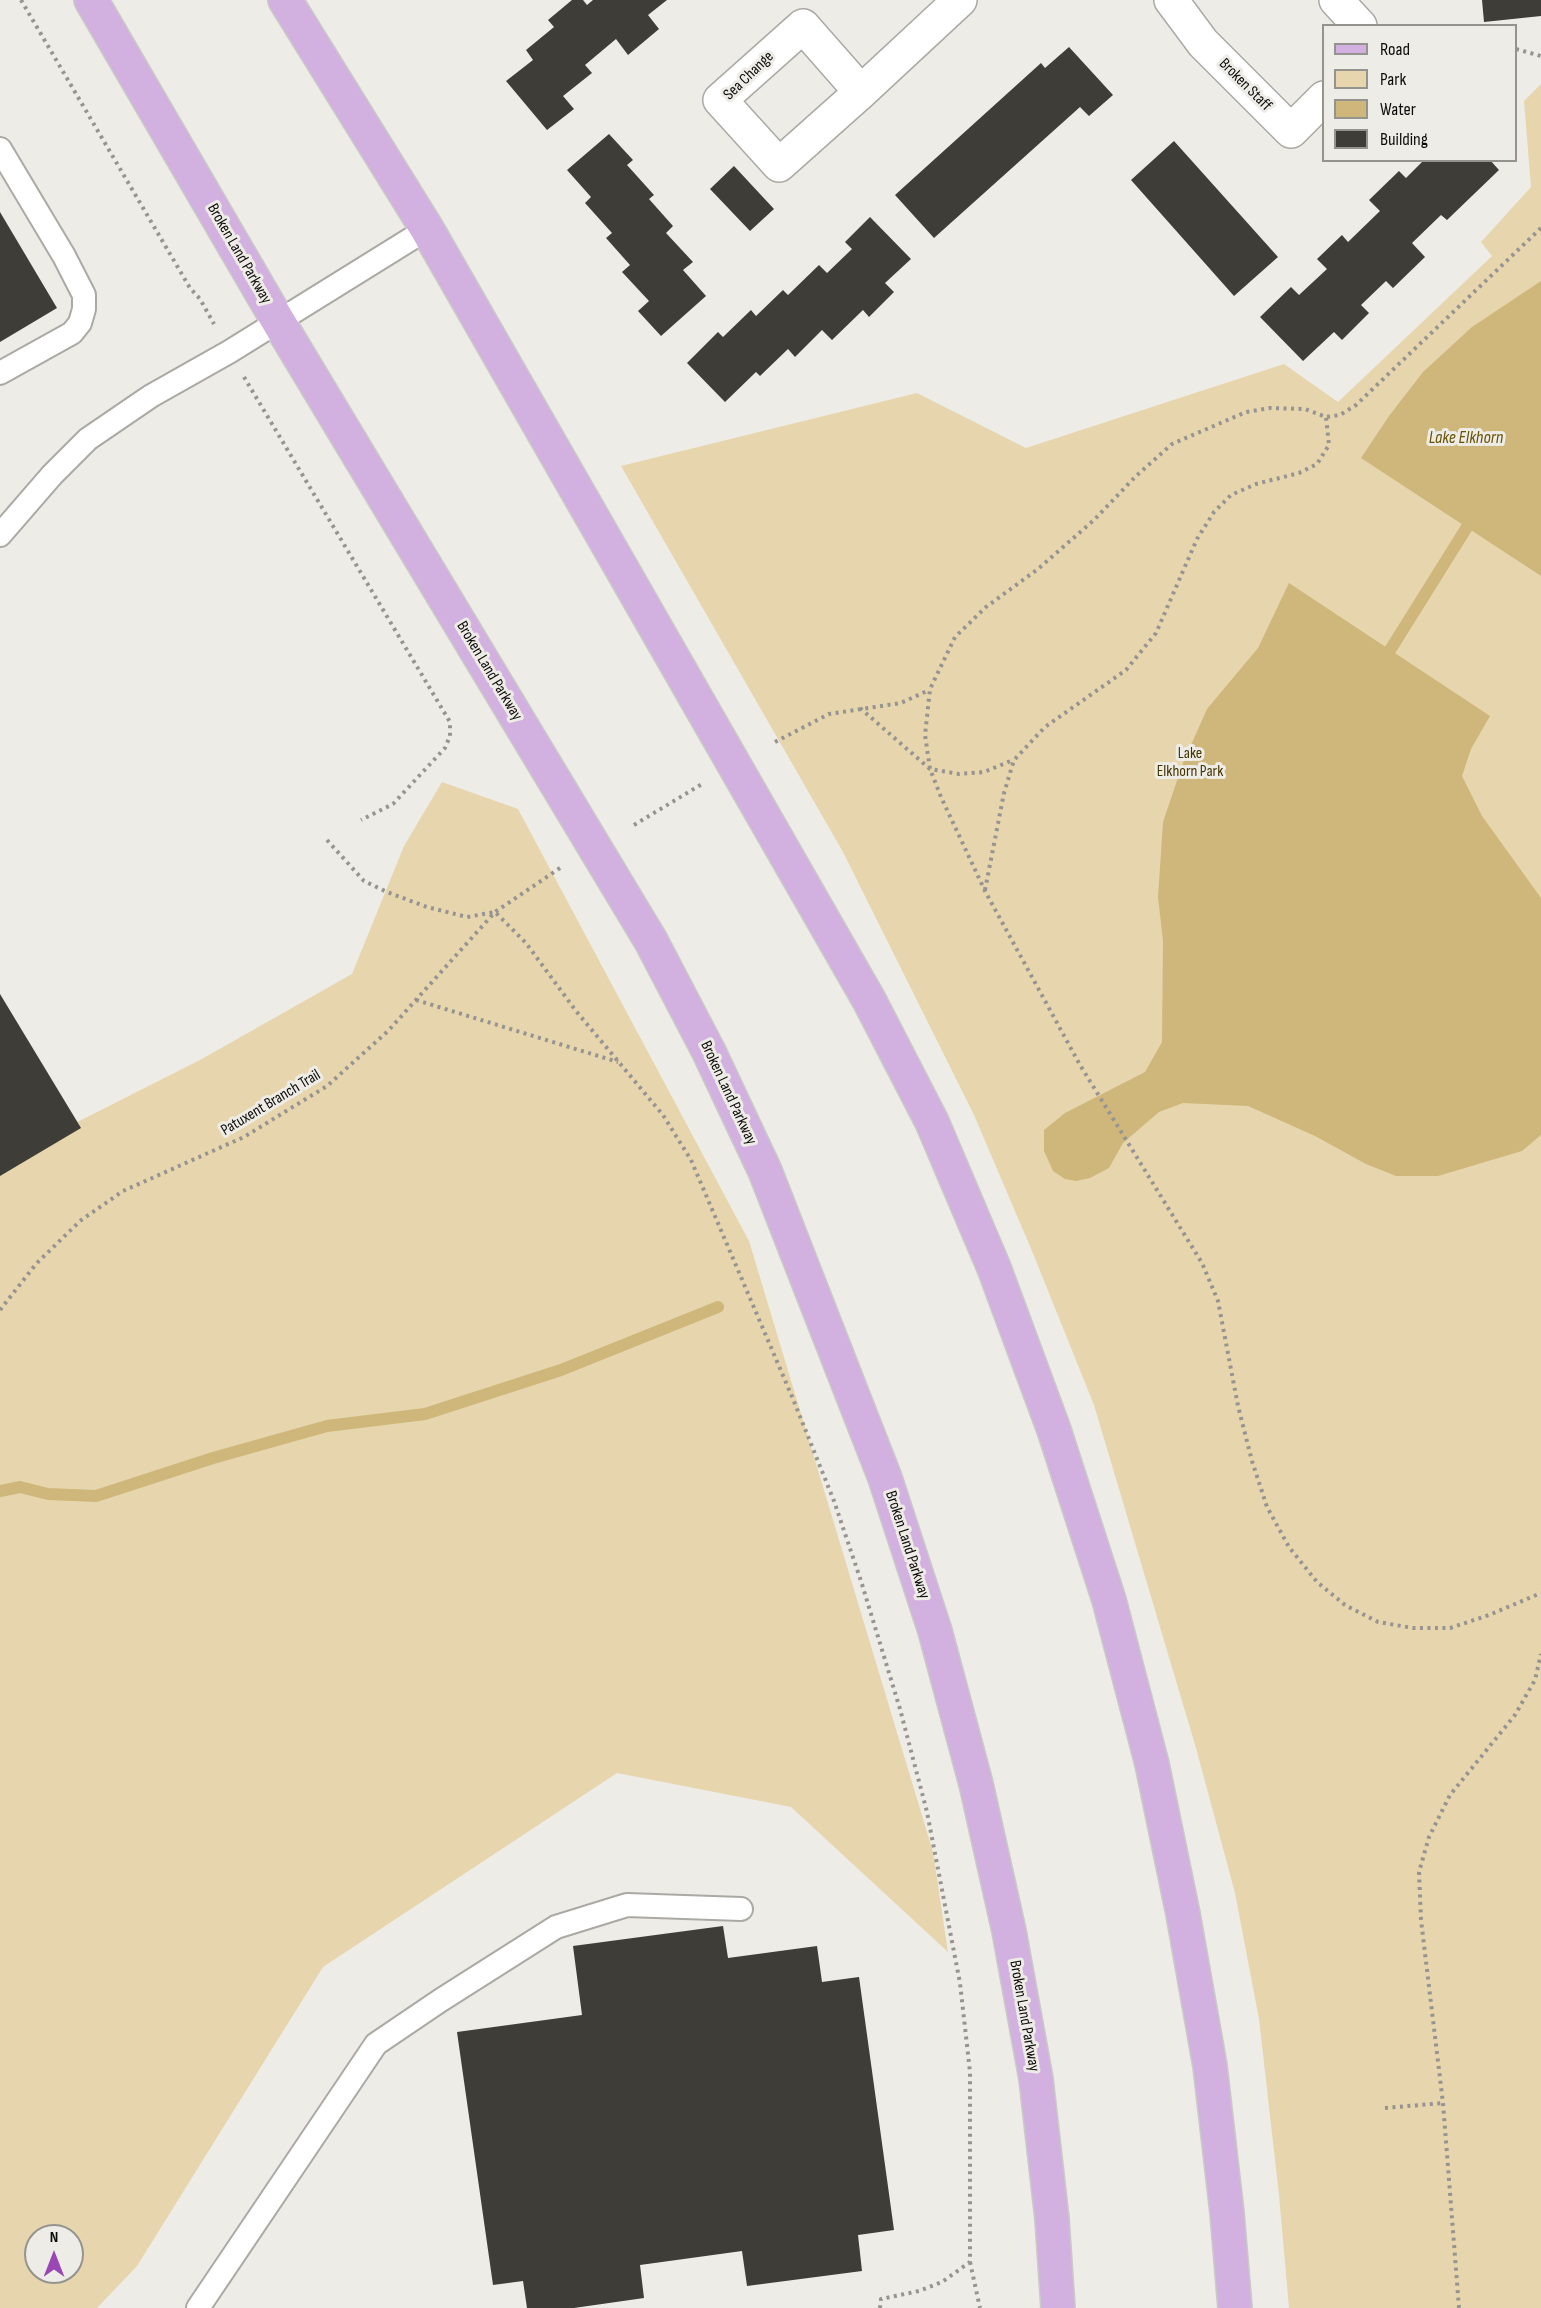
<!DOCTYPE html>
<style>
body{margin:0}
#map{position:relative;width:1541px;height:2308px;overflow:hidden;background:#eeece6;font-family:"Sofia Sans Condensed",sans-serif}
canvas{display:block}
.legend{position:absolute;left:1322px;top:24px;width:195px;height:138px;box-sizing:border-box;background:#eeece6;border:2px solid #94938e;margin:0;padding:8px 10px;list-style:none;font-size:18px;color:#0e0d0b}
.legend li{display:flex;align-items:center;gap:12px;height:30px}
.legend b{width:30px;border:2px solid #94938e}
.north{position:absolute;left:24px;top:2224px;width:60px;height:60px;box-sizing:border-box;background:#eeece6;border:2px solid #94938e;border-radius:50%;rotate:0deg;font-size:16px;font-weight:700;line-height:24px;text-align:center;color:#0e0d0b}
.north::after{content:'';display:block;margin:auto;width:21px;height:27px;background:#9a47b6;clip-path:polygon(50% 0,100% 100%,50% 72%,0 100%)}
</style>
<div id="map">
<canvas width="1541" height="2308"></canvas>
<ul class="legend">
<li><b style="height:8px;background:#d2b0df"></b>Road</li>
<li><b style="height:16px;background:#e7d6ad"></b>Park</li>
<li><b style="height:16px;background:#cfb77b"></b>Water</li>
<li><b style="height:16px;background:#3e3d38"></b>Building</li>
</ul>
<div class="north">N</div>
</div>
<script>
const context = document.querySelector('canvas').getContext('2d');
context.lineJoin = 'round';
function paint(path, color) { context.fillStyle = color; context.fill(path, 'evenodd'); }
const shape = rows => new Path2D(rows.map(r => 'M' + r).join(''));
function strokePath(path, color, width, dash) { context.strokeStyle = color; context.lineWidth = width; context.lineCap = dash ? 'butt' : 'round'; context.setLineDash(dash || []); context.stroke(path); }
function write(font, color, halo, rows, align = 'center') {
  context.font = font + ' "Sofia Sans Condensed",sans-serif'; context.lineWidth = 6; context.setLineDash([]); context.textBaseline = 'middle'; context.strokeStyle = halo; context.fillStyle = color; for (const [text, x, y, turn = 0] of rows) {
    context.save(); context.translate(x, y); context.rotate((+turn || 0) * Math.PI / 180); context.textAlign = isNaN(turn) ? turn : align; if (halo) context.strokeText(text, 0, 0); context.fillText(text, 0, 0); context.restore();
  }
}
const green = shape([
 [1541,84,1541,2308,1289,2308,1279,2195,1259,2019,1235,1893,1196,1748,1094,1405,1032,1251,974,1115,843,852,621,466,917,393,1026,448,1284,364,1338,402,1492,256,1481,242,1531,187,1524,101],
 [442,782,518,809,749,1241,933,1852,948,1952,791,1807,617,1773,323,1967,137,2266,97,2308,0,2308,0,1161,200,1060,352,974,404,846],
 [36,2236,72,2236,72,2272,36,2272]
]);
const water = shape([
 [1541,281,1541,576,1361,458,1389,416,1423,372,1472,327],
 [1289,583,1490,716,1471,749,1462,776,1482,816,1541,898,1541,1135,1522,1151,1438,1176,1396,1176,1366,1164,1315,1136,1248,1106,1183,1103,1159,1112,1123,1143,1109,1168,1090,1178,1076,1181,1065,1179,1053,1171,1044,1151,1044,1130,1065,1113,1145,1072,1162,1042,1163,941,1158,897,1163,822,1183,763,1207,709,1258,648]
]);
const stream = shape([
 [1382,663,1467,527,1478,518],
 [0,1491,20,1487,48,1494,96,1496,213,1458,327,1426,425,1414,561,1370,718,1307]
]);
const building = shape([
 [572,0,583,0,587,5,593,0,667,0,648,15,659,29,628,55,616,39,585,65,592,73,563,96,574,109,547,130,506,81,533,60,526,50,554,27,548,20],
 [1482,0,1541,0,1541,16,1484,22],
 [1069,47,1113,95,1089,116,1080,107,934,238,895,195,1041,63,1045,68],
 [609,134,633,160,627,165,654,195,649,199,673,226,666,233,693,262,683,270,706,296,661,336,638,311,649,301,622,272,630,265,606,238,612,233,585,203,591,197,567,170],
 [1174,141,1278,257,1234,296,1131,180],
 [1424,160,1490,160,1499,170,1447,220,1441,215,1412,243,1425,257,1393,288,1386,281,1361,305,1369,313,1342,340,1334,332,1303,361,1260,317,1291,287,1299,295,1327,269,1317,259,1342,235,1348,242,1380,211,1369,200,1399,171,1406,178],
 [734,166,774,209,750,231,710,189],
 [0,212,57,308,0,342],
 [870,217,911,259,885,283,894,292,869,317,863,310,832,340,822,330,795,357,788,349,760,376,756,372,725,402,687,363,718,332,723,337,751,310,756,316,783,290,788,295,819,265,827,273,852,249,845,242],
 [0,994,81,1128,0,1176],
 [723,1926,728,1958,817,1946,822,1982,859,1977,894,2230,858,2235,862,2271,747,2286,742,2251,640,2265,644,2298,574,2308,527,2308,523,2281,493,2285,457,2032,582,2015,573,1946]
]);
const path = shape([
 [21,0,190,288,200,299,214,324],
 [1516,49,1541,56],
 [1541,228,1356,405,1340,415,1326,417,1305,409,1270,408,1246,412,1172,444,1136,476,1094,520,1038,569,986,607,955,637,930,689,925,735,930,769,941,797,985,891,1080,1065,1202,1263,1218,1301,1238,1406,1252,1461,1267,1507,1289,1547,1317,1582,1345,1605,1378,1622,1413,1628,1450,1628,1489,1615,1541,1593],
 [244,377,450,722,450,736,445,748,393,804,361,820],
 [860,708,930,769,959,774,984,772,1013,760],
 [775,742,829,714,901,703,929,690],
 [634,825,702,784],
 [327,840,364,881,387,892,427,907,467,917,495,912,526,943,576,1011,663,1115,691,1160,793,1399,834,1501,861,1581,900,1709,927,1812,960,1983,970,2072,970,2262,942,2282,919,2291,881,2299,880,2308],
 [985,890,1004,793,1014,760,1045,727,1126,670,1156,633,1197,539,1214,512,1231,495,1256,484,1299,473,1317,464,1329,445,1326,417],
 [416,1000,618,1062],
 [0,1310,36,1264,80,1221,123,1191,244,1137,327,1086,388,1031,495,912,563,866],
 [1385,2108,1443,2103],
 [970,2262,980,2308],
 [1459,2308,1443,2103,1421,1920,1419,1872,1429,1837,1450,1795,1515,1715,1535,1680,1541,1654]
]);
const service = shape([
 [0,149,64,256,84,295,84,309,80,323,72,333,0,373],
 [0,535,52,475,88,439,151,396,229,352,427,229],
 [198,2308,376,2044,441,2000,556,1927,627,1905,741,1909]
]);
const minor = shape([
 [1171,0,1203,43,1291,131,1324,98],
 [1336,0,1360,26],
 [861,92,803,26,720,100,779,165,861,92,960,0]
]);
const primary = shape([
 [91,0,278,321,651,941,709,1052,765,1171,885,1478,935,1631,976,1784,1009,1931,1036,2079,1052,2219,1058,2308],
 [285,0,427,229,869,1000,932,1122,994,1268,1054,1430,1109,1600,1152,1764,1183,1914,1210,2066,1227,2213,1235,2308]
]);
const streetNames = [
 ["Sea Change",749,76,-44],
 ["Broken Staff",1245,85,45],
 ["Broken Land Parkway",239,254,60],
 ["Broken Land Parkway",489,671,59],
 ["Broken Land Parkway",728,1093,65],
 ["Patuxent Branch Trail",271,1103,-31],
 ["Broken Land Parkway",907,1545,72],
 ["Broken Land Parkway",1024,2016,80]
];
const parkNames = [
 ["Lake",1190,754],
 ["Elkhorn Park",1190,772]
];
const waterNames = [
 ["Lake Elkhorn",1466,438]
];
paint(green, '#e7d6ad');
paint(water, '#cfb77b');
strokePath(stream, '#cfb77b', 12);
paint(building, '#3e3d38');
strokePath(service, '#aba9a4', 26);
strokePath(minor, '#aba9a4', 36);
strokePath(primary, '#cacac9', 36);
strokePath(path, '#969490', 4, [3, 4.5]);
strokePath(service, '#fff', 22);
strokePath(minor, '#fff', 33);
strokePath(primary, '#d2b0df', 33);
write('16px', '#0e0d0b', '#eeece6', streetNames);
write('16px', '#453501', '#eeece6', parkNames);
write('italic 18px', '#695203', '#eeece6', waterNames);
</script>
